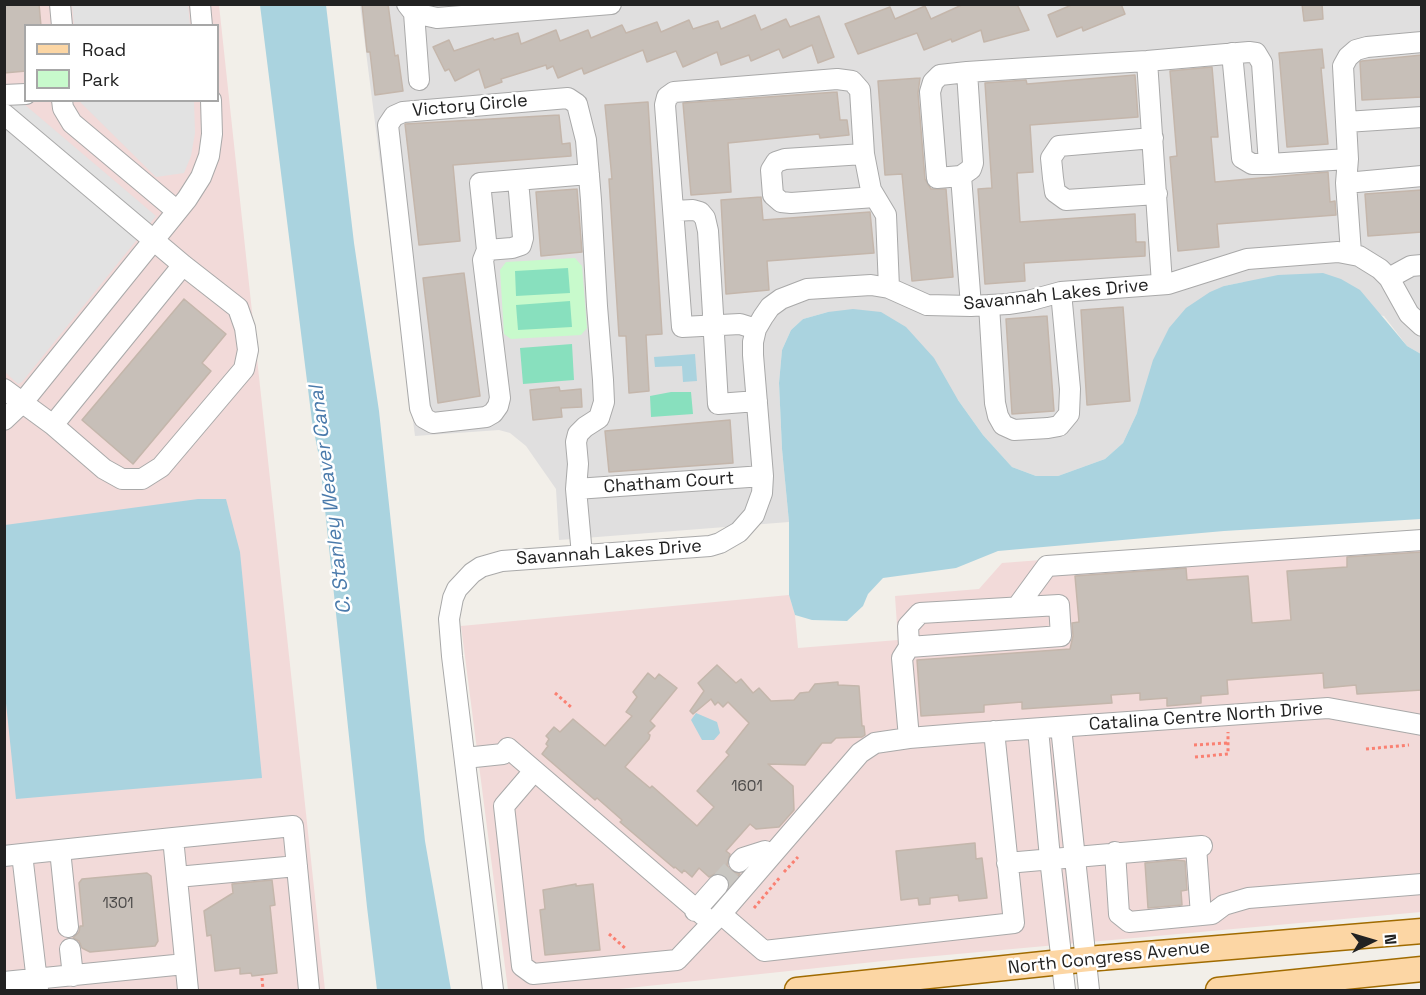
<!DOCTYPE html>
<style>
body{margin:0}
#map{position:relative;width:1426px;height:995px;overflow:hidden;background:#f2efe9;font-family:"Space Grotesk",sans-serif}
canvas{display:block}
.frame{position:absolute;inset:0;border:6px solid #222;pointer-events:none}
.legend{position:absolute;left:24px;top:24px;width:195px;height:78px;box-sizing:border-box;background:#fff;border:2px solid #a7a7a7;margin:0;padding:8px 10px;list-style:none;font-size:18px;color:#222}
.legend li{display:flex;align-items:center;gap:12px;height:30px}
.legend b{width:30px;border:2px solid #a7a7a7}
.north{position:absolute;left:1342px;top:911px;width:60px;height:60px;-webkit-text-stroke:4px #fff;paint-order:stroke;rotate:85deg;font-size:16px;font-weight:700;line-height:24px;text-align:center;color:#222}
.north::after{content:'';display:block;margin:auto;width:21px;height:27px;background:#222;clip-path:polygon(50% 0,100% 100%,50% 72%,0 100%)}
</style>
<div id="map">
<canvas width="1426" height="995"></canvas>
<div class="frame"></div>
<ul class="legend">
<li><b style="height:8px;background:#fcd6a4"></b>Road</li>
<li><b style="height:16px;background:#c8facc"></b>Park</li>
</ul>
<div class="north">N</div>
</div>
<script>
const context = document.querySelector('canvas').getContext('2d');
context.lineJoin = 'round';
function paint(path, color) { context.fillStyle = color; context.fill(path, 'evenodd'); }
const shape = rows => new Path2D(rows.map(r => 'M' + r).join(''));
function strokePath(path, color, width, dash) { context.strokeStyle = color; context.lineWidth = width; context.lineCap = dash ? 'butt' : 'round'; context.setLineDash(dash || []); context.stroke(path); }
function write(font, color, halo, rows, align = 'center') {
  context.font = font + ' "Space Grotesk",sans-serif'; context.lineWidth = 5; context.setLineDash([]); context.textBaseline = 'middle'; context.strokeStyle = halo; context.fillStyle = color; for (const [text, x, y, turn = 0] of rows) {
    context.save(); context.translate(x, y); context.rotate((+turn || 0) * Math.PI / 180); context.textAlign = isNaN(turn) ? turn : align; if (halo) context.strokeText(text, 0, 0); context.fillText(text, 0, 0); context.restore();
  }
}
const residential = shape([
 [360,5,1421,5,1421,354,1407,346,1384,316,1244,282,1224,286,1137,413,1123,443,1105,459,1058,476,1036,476,1012,467,983,435,958,400,828,312,803,319,791,330,782,350,779,383,782,449,789,522,559,540,556,489,526,446,510,433,499,430,415,436]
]);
const commercial = shape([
 [5,5,219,5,325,990,5,990],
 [26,26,218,26,218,100,26,100],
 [1421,531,1421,912,902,959,610,990,508,990,461,626,789,595,795,615,798,648,898,640,895,596,979,589,1002,563]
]);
const park = shape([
 [575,258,582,266,587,328,581,335,511,339,504,334,500,270,506,262]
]);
const pitch = shape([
 [568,268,570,293,516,296,515,271],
 [570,301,572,327,518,330,516,305],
 [572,344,574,380,523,384,520,348],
 [671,392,691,392,693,414,651,417,650,396]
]);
const parking = shape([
 [72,5,188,5,190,25,74,25],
 [80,101,194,101,195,133,191,156,184,173,156,177,81,103],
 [24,104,156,216,22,382,18,384,5,372,5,106]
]);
const water = shape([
 [260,5,326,5,354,243,379,411,425,841,451,990,377,990,367,907,320,462,312,421],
 [1323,273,1341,279,1360,290,1407,346,1421,354,1421,519,1224,531,998,551,956,568,883,578,868,594,863,606,847,621,812,620,795,615,789,595,789,522,782,449,779,383,782,350,791,330,803,319,828,312,853,309,881,312,906,327,934,358,958,400,983,435,1012,467,1036,476,1058,476,1105,459,1123,443,1137,413,1153,360,1169,328,1186,308,1210,292,1224,286,1278,275],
 [695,354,697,381,683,382,682,366,655,367,654,357],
 [198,499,226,499,240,552,262,778,16,799,4,684,5,525],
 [696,713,717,722,720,733,714,740,702,740,691,720]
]);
const building = shape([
 [4,4,39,4,41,26,26,26,26,71,4,73,4,4],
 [362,4,388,4,395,56,398,55,403,91,375,95,370,52,367,52,362,4],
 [964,4,1017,4,1029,30,984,42,981,30,952,42,951,39,924,50,917,33,858,54,845,24,890,7,895,19,925,6,931,19,964,4],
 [1074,4,1121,4,1125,14,1083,31,1082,27,1057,37,1048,15,1074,4],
 [1302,4,1322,4,1323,19,1304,21,1302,4],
 [755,15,761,30,786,19,790,27,819,16,834,57,818,63,812,45,783,58,779,49,751,61,749,55,721,65,717,52,683,67,676,51,647,62,643,50,584,74,582,68,558,78,553,66,547,69,546,65,501,79,502,82,485,88,479,69,455,81,449,69,445,71,433,47,449,40,454,51,493,38,494,40,518,33,521,44,556,30,560,41,588,30,591,38,622,25,626,33,657,22,661,32,689,20,693,29,718,21,721,29,755,15],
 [1322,49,1324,68,1321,68,1328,144,1287,147,1279,53,1322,49],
 [1422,55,1422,97,1362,100,1360,62,1362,61,1422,55],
 [1212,67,1218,137,1211,137,1215,182,1328,172,1330,202,1335,201,1336,215,1217,224,1219,247,1178,251,1170,157,1177,156,1170,71,1212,67],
 [1135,75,1138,117,1030,125,1033,172,1017,173,1020,222,1135,214,1136,242,1145,242,1145,256,1024,263,1025,281,985,284,978,189,992,188,985,83,1026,80,1027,84,1135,75],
 [920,78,918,93,925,179,931,189,946,189,953,277,912,281,902,174,885,175,878,81,920,78],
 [837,92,840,120,847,120,849,135,820,138,819,134,728,143,731,192,691,195,683,103,837,92],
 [648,102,662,334,646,335,649,391,629,393,626,336,619,336,609,179,612,179,605,105,648,102],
 [559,115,562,144,570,143,571,156,453,165,460,241,419,245,405,124,559,115],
 [577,189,582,252,541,256,536,192,577,189],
 [1422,190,1422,232,1368,236,1365,194,1422,190],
 [761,197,763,220,870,212,874,253,767,261,769,290,726,294,721,200,761,197],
 [464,273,480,396,438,403,423,278,464,273],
 [184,299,226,334,202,363,211,371,133,464,82,420,184,299],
 [1123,307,1130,401,1087,405,1081,310,1123,307],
 [1047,316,1054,411,1012,414,1006,319,1047,316],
 [559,387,560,391,581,389,582,407,561,408,562,417,533,420,530,390,559,387],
 [730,420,733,463,609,472,605,431,730,420],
 [1422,552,1422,690,1357,694,1356,685,1324,688,1323,673,1227,680,1228,694,1201,696,1201,703,1167,706,1167,698,1140,700,1140,693,1111,695,1112,703,1022,709,1022,702,984,705,984,712,921,716,917,660,1070,649,1073,636,1072,623,1079,622,1075,576,1186,568,1187,580,1248,576,1252,623,1291,620,1287,571,1347,567,1347,557,1422,552],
 [717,665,736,683,741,679,753,693,759,688,771,701,794,700,800,693,809,692,815,684,838,682,838,685,859,686,862,726,864,726,865,735,862,737,836,738,831,743,822,743,805,765,768,764,793,786,794,810,779,827,756,829,750,824,726,851,730,854,727,865,730,870,740,874,730,886,726,876,721,873,715,874,709,877,699,868,692,877,684,870,682,873,675,867,674,868,620,822,622,820,597,798,595,800,542,754,548,746,546,744,549,739,546,736,554,727,560,732,573,719,605,746,632,716,626,712,637,697,633,692,648,673,655,679,659,674,677,688,650,721,655,726,648,733,650,735,649,739,625,767,650,788,652,786,697,826,714,807,697,791,729,755,726,752,749,723,728,702,723,707,718,702,715,705,711,699,693,714,690,711,704,691,698,683,717,665],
 [975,843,976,859,982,858,987,898,959,901,958,895,930,898,930,904,919,905,918,898,901,900,896,851,975,843],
 [1175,860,1185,861,1187,890,1181,891,1182,905,1148,908,1145,863,1175,860],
 [147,873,151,876,158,941,155,946,90,952,82,948,79,941,73,938,79,932,80,926,83,926,79,883,82,879,147,873],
 [272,880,275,905,270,906,277,973,252,976,251,973,240,974,240,968,215,971,211,935,207,936,204,911,233,893,232,884,272,880],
 [576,884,576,886,593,884,600,950,545,955,540,910,545,909,543,890,576,884]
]);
const minorTunnel = shape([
 [718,885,739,862]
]);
const path = shape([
 [555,693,571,707],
 [1194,745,1227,743],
 [1366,749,1409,745],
 [1195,757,1228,754,1228,732],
 [784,872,798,857],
 [754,908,781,876],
 [609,934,625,948],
 [262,978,263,990]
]);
const minor = shape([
 [60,4,62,26],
 [200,4,202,26],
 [407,4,414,13,437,18,611,4],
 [414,13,419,80],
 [1232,53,1242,158,1252,164,1269,164,1348,159],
 [1147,61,1162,284],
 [967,72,973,163,971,169,961,176,937,178,930,92,933,82,940,75,967,72,1028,68,1147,61,1249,52,1256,53,1262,63,1269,164],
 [4,95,26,94],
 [62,100,63,108,72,123,177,211],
 [4,114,183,265,238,308,245,328,248,350,244,369,161,467,142,479,122,479,104,469,53,425,4,389],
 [1346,122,1422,117],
 [1153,138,1059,146,1051,158,1053,178,1055,192,1066,200,1157,194],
 [864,154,785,159,776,162,771,170,773,195,781,202,791,203,875,197],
 [961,176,971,306],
 [1346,183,1422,176],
 [674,211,693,210,700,212,705,218,708,231,713,314,712,325,714,335,718,404,757,401],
 [487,250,512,248,521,245,523,238,518,180],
 [1351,253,1346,183,1348,159,1343,66,1348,57,1356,50,1367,47,1422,42],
 [1389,278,1411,266,1422,265],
 [989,305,995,403,998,416,1003,425,1014,430,1048,428,1059,426,1069,414,1070,389,1061,292],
 [756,329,740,324,682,327,665,105,667,97,674,92,837,79,852,81,860,90,864,154,871,190,886,215,889,288],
 [4,420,23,402,187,199,201,177,209,156,212,134,211,100],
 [53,425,183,265],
 [576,489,763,476],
 [582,555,576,489,578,464,576,442,578,434,585,427,599,418,604,402,603,380,597,306,591,200,586,140,577,104,568,98,403,112,394,116,388,125,420,408,424,418,433,423,486,417,493,413,498,406,500,398,483,260,487,250,480,183,589,174],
 [1017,607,1047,566,1422,540],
 [1061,727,1089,990],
 [1038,729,1050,858,1065,990],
 [909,738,902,658,909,647,1061,636,1059,605,920,613,908,626,909,647],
 [465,758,503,754,508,748,712,923,677,960,533,974,522,966,504,806,534,771],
 [1196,847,1201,915],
 [60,850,68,927],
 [1115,852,1119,914,1129,922,1212,914,1224,905,1248,898,1422,884],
 [22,854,173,838],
 [4,856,22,854,38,990],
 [739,862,743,858,765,851,771,856],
 [1007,863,1202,846],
 [177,877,297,866],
 [695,911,718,885],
 [721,914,764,951,1014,923,994,731],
 [712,923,721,914,860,753,875,743,909,738,971,733,1328,708,1422,725],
 [70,949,73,976],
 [4,982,185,964],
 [188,990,173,838,293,826,309,990],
 [493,990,452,656,449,619,453,598,457,589,472,573,481,567,502,561,710,546,720,543,739,532,754,515,762,493,763,476,753,355,753,342,756,329,763,317,770,307,781,299,807,289,871,285,889,288,927,305,971,306,1008,304,1028,301,1061,292,1168,284,1247,259,1338,252,1359,256,1380,269,1389,278,1409,314,1422,326]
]);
const major = shape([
 [797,990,1099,958,1422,931],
 [1218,990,1422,969]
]);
const numberNames = [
 ["1601",747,787],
 ["1301",118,904]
];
const streetNames = [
 ["Victory Circle",470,106,-5],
 ["Savannah Lakes Drive",1056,295,-6],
 ["Chatham Court",669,483,-4],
 ["Savannah Lakes Drive",609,553,-4],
 ["Catalina Centre North Drive",1206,717,-4],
 ["North Congress Avenue",1109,958,-6]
];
const waterNames = [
 ["C. Stanley Weaver Canal",331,500,-97]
];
paint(residential, '#e0dfdf');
paint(commercial, '#f2dad9');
paint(park, '#c8facc');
paint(pitch, '#88e0be');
paint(parking, '#e2e2e2');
paint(water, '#aad3df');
paint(building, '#c7bfb8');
strokePath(building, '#c4b6ab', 1.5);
strokePath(minorTunnel, '#c8c6c1', 20, [20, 10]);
strokePath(minor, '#a9a9a9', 22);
strokePath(major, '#a06b00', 27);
strokePath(path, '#fa8072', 3, [3, 3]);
strokePath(minor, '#fff', 20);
strokePath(major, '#fcd6a4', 24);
write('15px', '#4b4948', null, numberNames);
write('18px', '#222', '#fff', streetNames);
write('italic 20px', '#4a7aab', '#fff', waterNames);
</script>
